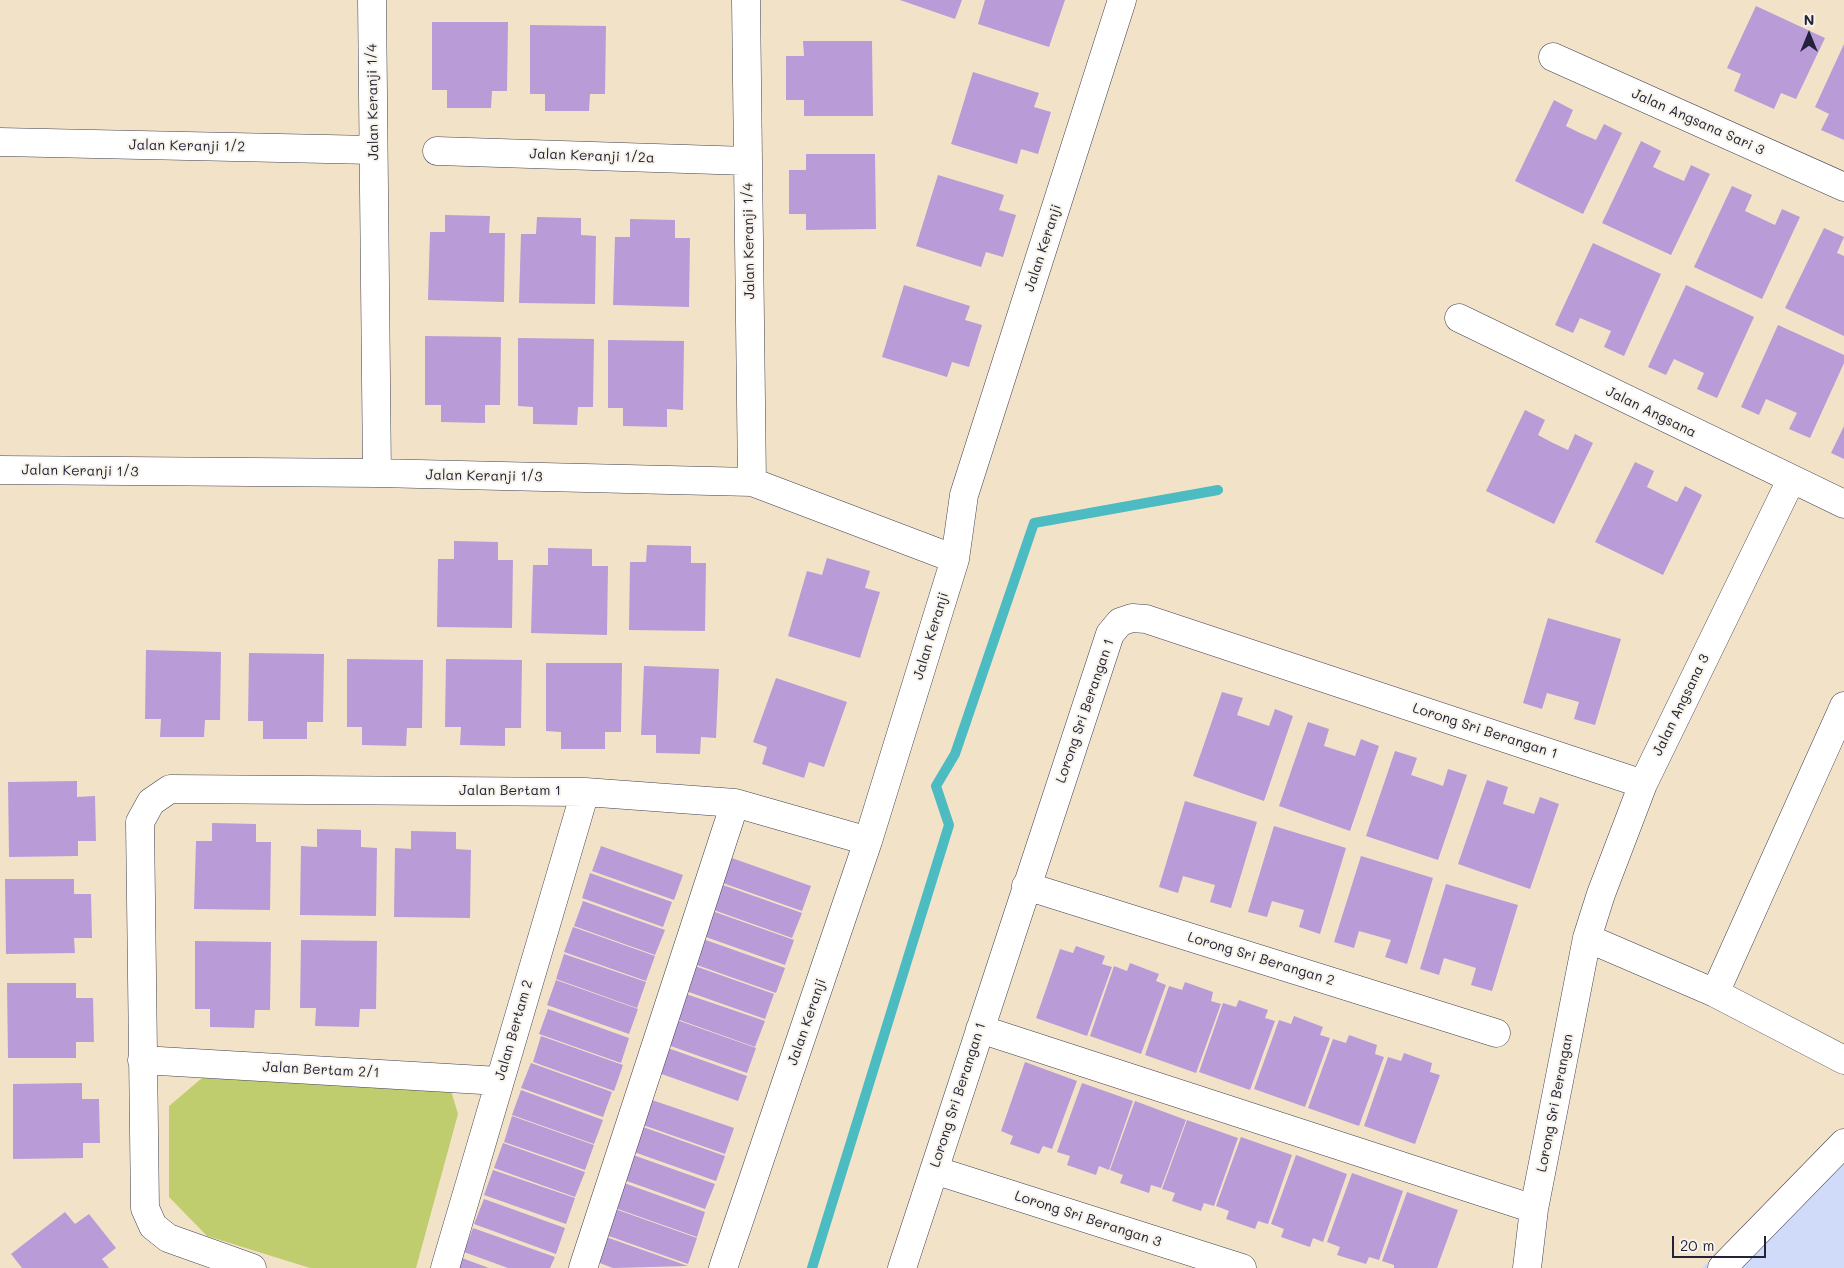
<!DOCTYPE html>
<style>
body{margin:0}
#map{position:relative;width:1844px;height:1268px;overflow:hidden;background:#f2e3c8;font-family:Mali,sans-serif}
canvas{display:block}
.north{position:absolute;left:1784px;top:10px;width:50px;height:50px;-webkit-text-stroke:4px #f7f3e8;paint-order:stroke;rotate:0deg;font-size:14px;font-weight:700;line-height:20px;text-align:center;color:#22223b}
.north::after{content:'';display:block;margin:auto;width:18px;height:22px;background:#22223b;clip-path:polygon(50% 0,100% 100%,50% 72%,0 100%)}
.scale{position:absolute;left:1672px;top:1236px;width:94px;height:22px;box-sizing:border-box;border:2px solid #22223b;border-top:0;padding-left:6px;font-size:15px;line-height:18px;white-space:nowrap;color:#22223b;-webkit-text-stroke:4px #f7f3e8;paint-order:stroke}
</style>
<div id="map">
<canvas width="1844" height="1268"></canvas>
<div class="north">N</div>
<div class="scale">20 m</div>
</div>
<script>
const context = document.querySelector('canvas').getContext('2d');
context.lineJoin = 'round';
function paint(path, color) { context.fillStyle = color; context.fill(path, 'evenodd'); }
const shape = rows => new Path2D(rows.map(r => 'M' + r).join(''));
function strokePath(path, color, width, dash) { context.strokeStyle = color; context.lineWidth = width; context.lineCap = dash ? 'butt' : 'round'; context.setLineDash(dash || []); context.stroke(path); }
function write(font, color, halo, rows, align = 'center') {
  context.font = font + ' Mali,sans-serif'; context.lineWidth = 4; context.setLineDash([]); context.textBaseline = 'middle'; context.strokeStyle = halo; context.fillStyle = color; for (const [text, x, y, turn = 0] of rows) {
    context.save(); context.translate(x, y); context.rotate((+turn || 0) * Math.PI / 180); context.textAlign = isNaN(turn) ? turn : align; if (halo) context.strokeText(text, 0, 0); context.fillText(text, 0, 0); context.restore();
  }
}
const built = shape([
 [1844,1135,1844,1268,1702,1268]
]);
const green = shape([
 [202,1078,449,1084,458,1114,416,1268,310,1268,207,1236,169,1197,169,1106]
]);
const stream = shape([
 [812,1268,949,825,936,786,955,754,1034,523,1218,490]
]);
const building = shape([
 [900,0,962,0,955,19],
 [985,0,1065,0,1049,47,978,24],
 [1756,6,1825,38,1796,99,1781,93,1774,109,1734,91,1741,74,1727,68],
 [432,22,508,22,507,91,492,91,491,108,447,108,447,90,432,90],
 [530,25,606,26,605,94,590,94,589,111,545,111,545,94,530,94],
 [803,41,872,41,873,116,804,116,804,100,786,100,786,56,804,56],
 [1844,44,1844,140,1821,130,1829,114,1815,107],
 [973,72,1039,93,1034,107,1051,112,1038,154,1021,149,1017,164,951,144],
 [1554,100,1573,110,1566,126,1580,133,1596,140,1604,124,1622,133,1583,214,1515,181],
 [1641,141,1661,151,1653,167,1668,174,1684,181,1691,165,1710,174,1671,255,1602,223],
 [806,154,875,154,876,229,806,230,806,214,789,214,789,170,806,170],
 [938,175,1004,195,999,210,1016,215,1003,257,986,252,981,267,916,246],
 [1732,186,1752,195,1745,211,1775,225,1782,209,1800,217,1762,299,1694,267],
 [445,215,490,216,489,233,505,233,504,302,428,300,430,232,445,232],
 [537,217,581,218,581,235,596,236,595,304,519,303,521,234,536,234],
 [630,219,675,220,675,238,690,238,689,307,613,305,615,237,630,237],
 [1824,228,1844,237,1837,253,1844,256,1844,336,1785,308],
 [1593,243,1661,274,1624,356,1604,347,1611,331,1580,318,1573,333,1555,325],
 [904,285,970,306,965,320,982,325,969,367,952,362,947,377,882,357],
 [1686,285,1754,317,1717,398,1697,389,1704,373,1674,359,1666,375,1648,367],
 [1778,325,1844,355,1844,363,1810,438,1789,429,1797,413,1766,399,1759,415,1741,407],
 [425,336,501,337,500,405,485,405,485,423,441,422,441,405,425,405],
 [518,338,594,339,593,407,578,407,577,425,533,424,533,407,518,406],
 [608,340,684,341,683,410,667,409,667,427,623,426,623,408,608,408],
 [1525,410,1545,420,1538,435,1551,442,1568,450,1575,434,1593,443,1554,524,1486,491],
 [1844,426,1844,459,1831,453],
 [1635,462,1654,471,1647,487,1677,502,1685,486,1702,495,1663,575,1595,542],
 [454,541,498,542,498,560,513,560,512,628,437,627,438,559,454,559],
 [647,545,691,546,691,563,706,563,705,631,629,630,630,562,646,562],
 [548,548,592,549,592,566,608,566,607,635,531,633,533,565,548,565],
 [827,558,870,571,865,588,880,592,860,658,788,636,807,571,822,575],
 [1548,618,1621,639,1595,725,1574,719,1579,702,1547,693,1542,709,1523,703],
 [146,650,221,652,220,720,205,720,204,737,160,737,161,719,145,719],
 [249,653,324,654,323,722,307,722,307,739,263,739,263,721,248,721],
 [347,659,423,660,422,728,407,728,406,746,362,745,362,727,347,727],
 [446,659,522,660,521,728,505,728,505,746,460,745,461,727,445,727],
 [546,663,622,663,621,732,605,732,605,749,561,749,561,732,546,731],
 [644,666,719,669,716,738,701,737,700,754,656,753,656,735,641,735],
 [776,678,847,702,824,767,809,762,804,778,762,764,767,747,753,742],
 [1222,692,1243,698,1237,715,1252,720,1269,726,1275,709,1293,716,1264,801,1193,776],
 [1308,722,1329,729,1324,746,1355,756,1361,739,1379,746,1350,831,1279,806],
 [1395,751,1417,758,1411,775,1426,780,1443,786,1448,769,1467,775,1438,860,1366,836],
 [1487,780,1508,787,1503,804,1534,814,1540,797,1559,804,1530,889,1458,864],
 [77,781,77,797,95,796,96,841,78,841,78,856,9,857,8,782],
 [1185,801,1257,822,1231,908,1210,902,1215,885,1183,876,1178,893,1159,887],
 [212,823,256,824,256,842,271,842,270,910,194,909,196,841,212,841],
 [1274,826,1346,848,1320,934,1299,927,1304,910,1272,901,1267,917,1248,912],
 [317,829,361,830,361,847,377,848,376,916,300,915,301,846,317,847],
 [411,831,456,832,456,849,471,850,470,918,394,917,395,848,411,849],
 [601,846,683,875,674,900,592,871],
 [1361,856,1433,878,1407,964,1385,957,1391,940,1359,931,1354,948,1334,942],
 [729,857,811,886,802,911,720,882],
 [590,873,672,902,663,927,582,898],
 [5,879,74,879,74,894,91,894,92,938,74,938,75,953,6,954],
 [720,884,802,913,792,938,711,909],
 [1446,884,1518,905,1492,991,1471,985,1476,968,1444,958,1439,975,1420,969],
 [583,901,665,930,655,955,574,926],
 [712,911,794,940,785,965,703,936],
 [573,927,655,956,646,981,564,952],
 [703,939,785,968,776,993,694,964],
 [301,940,377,941,376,1009,360,1009,359,1027,315,1026,316,1008,300,1008],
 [195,941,271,942,270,1010,255,1010,254,1028,210,1027,210,1009,195,1009],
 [1076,946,1105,956,1102,964,1112,967,1087,1036,1036,1018,1060,949,1073,953],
 [564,954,646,982,637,1008,556,979],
 [1130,963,1159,974,1156,981,1166,985,1141,1054,1090,1036,1114,966,1127,971],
 [692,965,774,994,765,1019,683,990],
 [556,980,638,1009,629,1034,547,1005],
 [1185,982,1213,992,1211,1001,1221,1004,1196,1073,1145,1055,1169,986,1182,990],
 [7,983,76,983,76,998,93,998,94,1042,76,1042,76,1058,8,1058],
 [683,993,765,1021,755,1047,674,1018],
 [1239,1000,1268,1010,1265,1018,1275,1021,1250,1090,1199,1072,1223,1003,1236,1007],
 [548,1009,629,1038,621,1063,539,1034],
 [1294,1016,1323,1027,1320,1035,1330,1038,1305,1107,1254,1089,1279,1020,1291,1024],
 [674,1019,756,1048,747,1073,665,1044],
 [1349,1035,1377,1045,1375,1054,1384,1057,1359,1126,1308,1108,1333,1039,1346,1043],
 [541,1036,623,1065,614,1091,533,1062],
 [665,1047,747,1076,738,1101,656,1072],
 [1404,1053,1432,1063,1430,1072,1440,1075,1415,1144,1364,1126,1388,1057,1401,1061],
 [1025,1062,1077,1081,1052,1149,1043,1146,1039,1154,1010,1144,1013,1136,1001,1131],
 [531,1063,612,1092,603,1117,521,1088],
 [82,1083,82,1099,99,1099,100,1143,83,1143,83,1158,13,1159,13,1084],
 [1082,1083,1133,1101,1109,1170,1099,1166,1096,1175,1067,1165,1070,1156,1057,1152],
 [521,1090,603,1120,594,1144,512,1115],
 [652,1100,734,1128,725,1154,643,1125],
 [1135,1101,1186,1120,1161,1188,1151,1185,1149,1193,1120,1183,1123,1175,1110,1170],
 [512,1116,594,1145,585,1170,504,1142],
 [1187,1120,1238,1138,1214,1206,1204,1203,1201,1211,1172,1201,1175,1193,1162,1189],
 [643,1127,725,1156,716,1181,634,1152],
 [1241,1137,1292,1155,1268,1224,1258,1221,1255,1229,1226,1219,1229,1211,1216,1206],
 [503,1143,585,1172,575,1197,494,1168],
 [633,1155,715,1184,705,1209,624,1180],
 [1296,1155,1347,1174,1323,1242,1313,1238,1310,1247,1281,1237,1284,1229,1271,1224],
 [493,1170,575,1198,566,1224,484,1195],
 [1352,1173,1403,1191,1379,1260,1369,1257,1366,1264,1337,1255,1340,1247,1327,1242],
 [624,1183,705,1212,697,1237,615,1208],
 [1407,1192,1458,1210,1437,1268,1394,1268,1394,1265,1382,1261],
 [484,1199,565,1228,556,1254,474,1224],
 [615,1209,697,1238,688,1264,606,1235],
 [65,1212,75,1224,89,1214,116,1248,102,1259,109,1268,22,1268,11,1254],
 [473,1228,555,1257,550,1268,508,1268,464,1252],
 [606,1237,688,1266,613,1268,597,1262],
 [462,1258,489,1268,458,1268]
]);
const minor = shape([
 [372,0,377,473],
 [746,0,752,482],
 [1553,57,1844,187],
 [0,142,373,150],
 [437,151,748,161],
 [1459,318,1844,504],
 [0,470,377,473,752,482,955,559],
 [1026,886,1496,1033],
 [1587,938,1715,993,1844,1060],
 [1715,993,1844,706],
 [980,1029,1534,1209],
 [142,1060,499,1081],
 [934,1170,1242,1268],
 [252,1268,168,1238,153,1226,145,1208,140,822,151,802,170,789,585,792,735,803,868,841],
 [445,1268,585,792],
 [583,1268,735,803],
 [723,1268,868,841,955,559,964,495,1122,0],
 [902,1268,1110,634,1120,622,1132,618,1146,619,1643,784],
 [1527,1268,1534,1209,1587,938,1601,894,1643,784,1791,480],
 [1722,1268,1844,1143]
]);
const streetNames = [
 ["Jalan Keranji 1/4",373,102,-91],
 ["Jalan Angsana Sari 3",1698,122,24],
 ["Jalan Keranji 1/2",187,146,1],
 ["Jalan Keranji 1/2a",592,156,2],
 ["Jalan Keranji 1/4",749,241,-91],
 ["Jalan Keranji",1043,248,-72],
 ["Jalan Angsana",1651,412,26],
 ["Jalan Keranji 1/3",80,471,1],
 ["Jalan Keranji 1/3",484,476,1],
 ["Jalan Keranji",931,636,-73],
 ["Jalan Angsana 3",1681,705,-64],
 ["Lorong Sri Berangan 1",1085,711,-71],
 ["Lorong Sri Berangan 1",1485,731,18],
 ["Jalan Bertam 1",510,791],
 ["Lorong Sri Berangan 2",1261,959,17],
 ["Jalan Keranji",807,1022,-71],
 ["Jalan Bertam 2",514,1030,-74],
 ["Jalan Bertam 2/1",321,1070,3],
 ["Lorong Sri Berangan 1",958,1095,-72],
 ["Lorong Sri Berangan",1555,1103,-79],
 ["Lorong Sri Berangan 3",1088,1219,18]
];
paint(built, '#d0daf9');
paint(green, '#c0cd6e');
strokePath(stream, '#4cbbc2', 10);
paint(building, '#b99bd8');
strokePath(minor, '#413f50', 29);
strokePath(minor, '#fff', 28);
write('14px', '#22223b', '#f7f3e8', streetNames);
</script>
